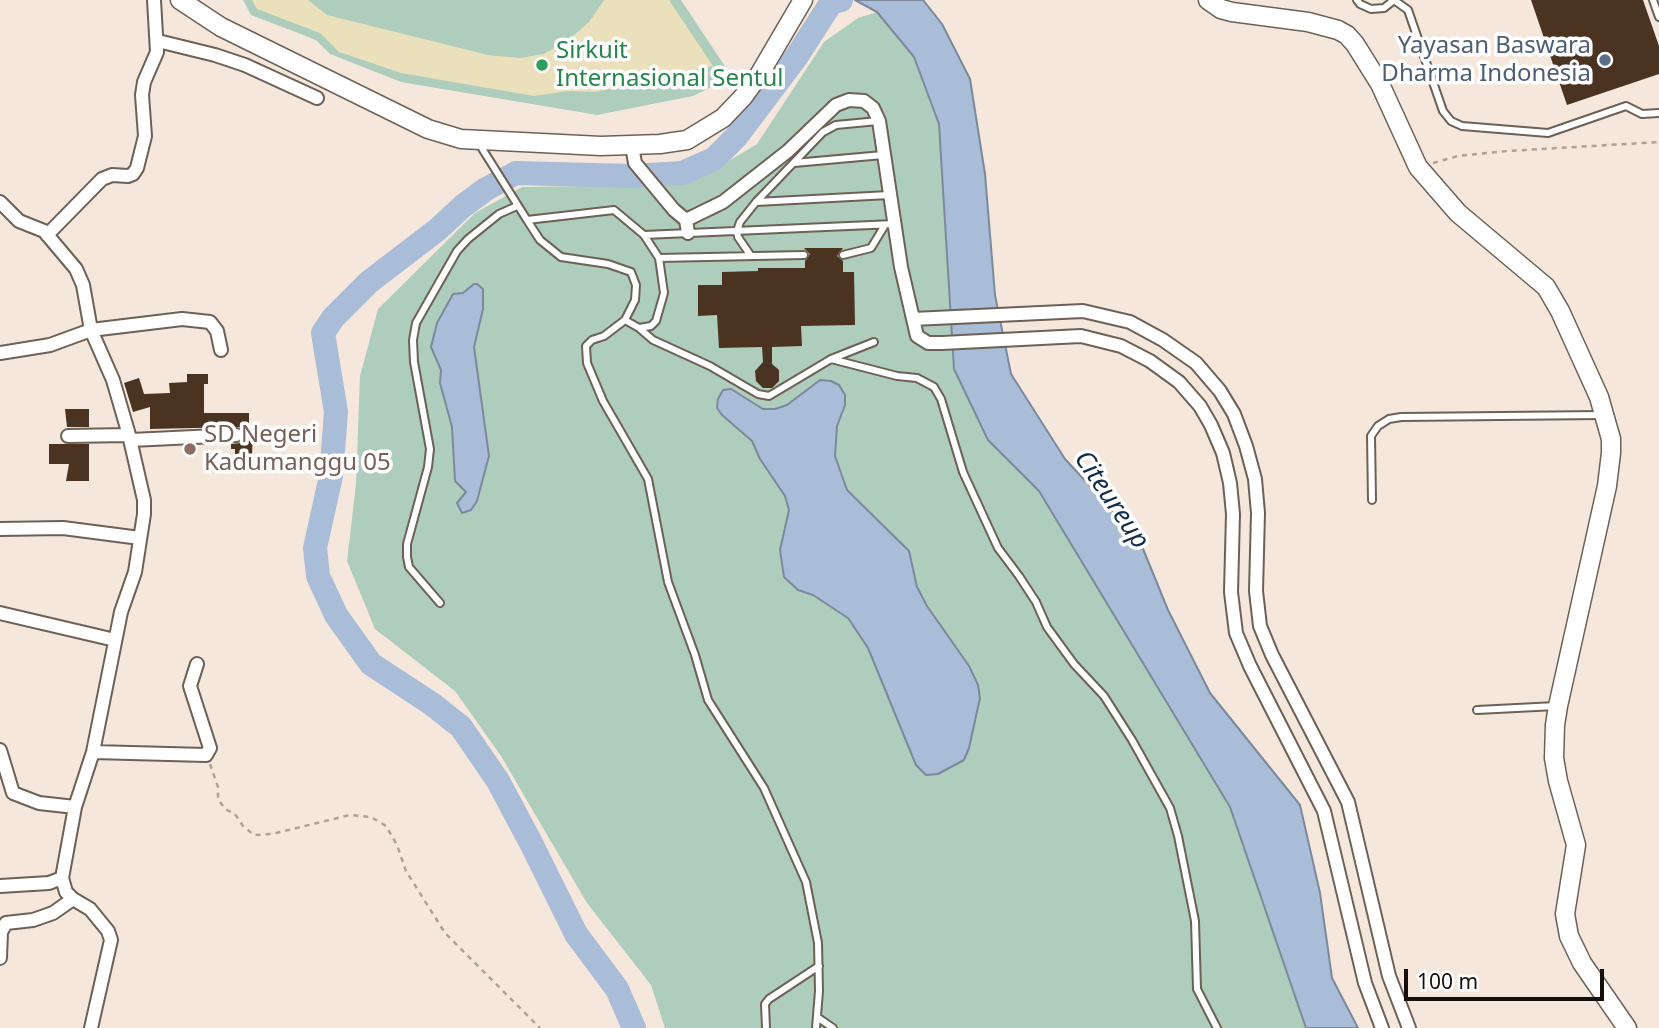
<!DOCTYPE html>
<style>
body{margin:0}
#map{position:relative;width:1659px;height:1028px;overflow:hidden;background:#f5e7db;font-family:"Noto Sans",sans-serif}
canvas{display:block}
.scale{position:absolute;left:1404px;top:969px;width:200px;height:32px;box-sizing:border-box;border:4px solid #15100c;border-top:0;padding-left:9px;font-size:21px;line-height:24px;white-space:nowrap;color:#15100c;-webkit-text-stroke:5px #fff;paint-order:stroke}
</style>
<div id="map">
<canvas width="1659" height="1028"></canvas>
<div class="scale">100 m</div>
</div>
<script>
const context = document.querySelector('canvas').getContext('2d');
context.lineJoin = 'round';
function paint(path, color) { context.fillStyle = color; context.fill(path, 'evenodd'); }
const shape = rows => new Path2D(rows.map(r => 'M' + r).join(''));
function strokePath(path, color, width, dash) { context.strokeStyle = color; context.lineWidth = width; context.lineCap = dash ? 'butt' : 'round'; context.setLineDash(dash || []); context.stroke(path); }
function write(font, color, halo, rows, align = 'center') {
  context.font = font + ' "Noto Sans",sans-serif'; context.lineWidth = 7; context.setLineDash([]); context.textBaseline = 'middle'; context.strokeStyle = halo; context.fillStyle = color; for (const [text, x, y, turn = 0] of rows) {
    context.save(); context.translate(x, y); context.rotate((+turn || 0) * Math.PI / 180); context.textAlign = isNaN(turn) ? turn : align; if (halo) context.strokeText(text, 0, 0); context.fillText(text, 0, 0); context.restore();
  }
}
const green = shape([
 [243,0,681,0,732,77,693,96,597,115,401,82,330,54,316,40,251,15],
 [877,12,914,57,939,124,954,369,988,440,1039,491,1230,807,1306,1028,665,1028,651,985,587,903,501,756,455,691,375,629,347,561,356,484,360,376,378,309,475,213,522,187,665,185,704,176,757,144,824,42,858,18]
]);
const sand = shape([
 [252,0,308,0,327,15,488,55,520,58,543,54,566,42,589,22,604,0,669,0,713,66,595,92,568,91,534,96,401,73,339,52,320,33,257,9]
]);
const water = shape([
 [855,0,923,0,942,24,970,79,985,174,995,295,1011,374,1065,459,1139,539,1168,610,1210,693,1300,805,1320,893,1332,978,1358,1028,1306,1028,1230,807,1039,491,988,440,954,369,939,124,914,57,877,12,855,0],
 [474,284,477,284,483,289,483,309,474,347,489,456,477,501,471,510,462,513,457,503,466,492,455,481,452,427,440,383,441,370,431,347,437,323,453,294,463,293,474,284],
 [820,380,831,381,839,385,845,395,845,405,837,426,835,456,847,490,909,551,917,587,927,606,969,666,978,685,980,698,969,748,964,760,938,774,926,775,916,765,868,648,848,618,813,595,798,590,784,577,780,550,789,510,785,496,760,459,752,441,722,415,717,408,718,399,723,390,731,389,763,409,775,409,787,405,820,380]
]);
const river = shape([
 [634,1028,617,989,576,934,531,843,498,781,461,727,432,704,371,664,336,615,318,576,315,548,331,476,336,412,323,333,333,318,369,282,437,230,463,206,486,189,516,173,632,176,682,173,714,159,736,137,767,96,797,56,831,3,841,0]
]);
const building = shape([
 [1531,0,1643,0,1659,46,1659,74,1567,105],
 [804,248,843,248,837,256,843,261,843,272,854,272,855,325,801,326,802,346,772,347,772,364,779,370,779,381,772,388,763,388,756,381,755,371,763,362,762,347,719,348,717,315,698,316,698,285,722,285,722,272,758,271,758,268,805,268,805,261,810,254],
 [187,374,208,374,208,384,204,384,204,413,249,413,249,436,253,436,252,454,235,454,235,449,231,449,231,444,240,443,244,438,244,431,239,427,150,429,150,407,133,412,124,383,139,378,144,394,170,393,169,383,187,382],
 [65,409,89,409,89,427,67,427],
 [49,444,89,444,89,481,66,481,69,464,49,464]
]);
const path = shape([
 [1433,163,1458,156,1508,151,1659,142],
 [210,764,218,787,218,799,225,809,235,814,243,826,254,835,272,834,350,815,371,817,386,826,397,845,406,871,445,933,540,1028]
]);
const lane = shape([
 [1357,0,1360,4,1371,9,1384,8,1394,0],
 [1394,0,1408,10,1443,111,1451,121,1462,126,1548,133,1626,106,1642,114,1659,113],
 [1653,0,1659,17],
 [478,142,527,220,614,210,644,235,659,258,664,293,656,321,651,326,639,328,625,320],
 [794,163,883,155],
 [756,202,889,195],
 [527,220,540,240,561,257,608,264,631,272,636,285,635,300,625,320,604,336,592,340,586,346,587,363,603,401,648,479,668,582,695,655,708,700,764,788,806,882,818,943,819,991,816,1028],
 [644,235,894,224],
 [843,255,871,248,885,225],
 [751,256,738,237,737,231,740,222,756,202,823,132,836,125,878,121],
 [659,258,804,255],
 [639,328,653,340,710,366,758,394,769,396,831,359,874,342],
 [831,359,897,376,917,378,934,387,941,399,963,472,998,548,1019,576,1036,602,1047,627,1074,664,1104,696,1132,740,1170,808,1178,836,1195,921,1197,989,1217,1028],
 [1372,500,1371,436,1378,426,1389,419,1401,417,1602,415],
 [440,603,409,567,407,557,407,544,428,467,430,449,414,362,413,340,416,323,457,251,468,239,499,214,517,206],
 [1477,710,1556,706],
 [817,1017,833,1028],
 [766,1028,765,1004,769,999,819,966]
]);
const street = shape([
 [158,41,215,55,245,65,317,98],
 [632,146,635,163,674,210,686,220,688,233],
 [0,202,19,221,44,231,76,269,83,285,91,330,113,380,129,435,144,500,144,514,135,572,121,612,93,752,75,807,62,878,66,892,73,899,90,909,108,931,111,940,91,1028],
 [686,220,723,202,788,151,836,105,849,100,864,101,873,108,879,121,901,267,917,336,928,343,942,343,1081,336,1121,346,1150,361,1179,382,1200,406,1211,425,1223,453,1230,483,1233,514,1231,592,1236,633,1250,666,1324,811,1365,983,1382,1028],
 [47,235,102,179,112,175,128,176,133,174,137,168,145,136,142,95,144,82,157,52,154,0],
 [913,319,1083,311,1130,322,1163,340,1196,363,1220,391,1234,414,1246,446,1255,479,1258,513,1256,591,1260,626,1272,655,1348,802,1389,976,1409,1028],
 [0,353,50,345,91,330,182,319,210,322,217,331,221,350],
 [68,436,129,435],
 [131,440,236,435],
 [0,529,63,528,140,538],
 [0,613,115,640],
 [0,750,13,793,39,803,75,807],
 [93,752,206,755,210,748,190,686,197,664],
 [0,886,49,883,62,878],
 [0,958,1,932,6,923,33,920,53,913,73,899]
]);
const secondary = shape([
 [180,0,221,27,428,129,461,139,601,146,660,144,687,140,723,118,743,97,759,75,803,0],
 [1208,0,1221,9,1232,12,1308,22,1338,30,1347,35,1355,44,1380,84,1418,167,1458,213,1546,287,1560,311,1599,397,1611,439,1611,453,1607,486,1558,706,1555,725,1554,758,1558,781,1576,845,1565,914,1569,936,1582,963,1627,1028]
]);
const markers = [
 [1605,60,7,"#5c6f8a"],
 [542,65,7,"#2e9e5b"],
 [190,449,7,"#8d6e63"]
];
const serviceNames = [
 ["Yayasan Baswara",1591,46],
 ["Dharma Indonesia",1591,74]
];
const leisureNames = [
 ["Sirkuit",556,51],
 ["Internasional Sentul",556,79]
];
const educationNames = [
 ["SD Negeri",204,435],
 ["Kadumanggu 05",204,463]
];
const waterNames = [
 ["Citeureup",1111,500,56]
];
paint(green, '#aecdbd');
paint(sand, '#eae0bb');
paint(water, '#a9bdd8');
strokePath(water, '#7d899b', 2);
strokePath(river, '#a9bdd8', 24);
paint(building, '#4b3322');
strokePath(lane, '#6d6156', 10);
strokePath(street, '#6d6156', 16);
strokePath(secondary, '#6d6156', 21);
strokePath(path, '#ada298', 2.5, [5, 5]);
strokePath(lane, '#fff', 6);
strokePath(street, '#fff', 12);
strokePath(secondary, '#fff', 18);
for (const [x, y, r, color] of markers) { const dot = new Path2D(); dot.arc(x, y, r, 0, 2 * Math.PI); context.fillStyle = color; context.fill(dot); strokePath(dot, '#fff', 2.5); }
write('24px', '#4e5e75', '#fff', serviceNames, 'right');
write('24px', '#27864d', '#fff', leisureNames, 'left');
write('24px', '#785e54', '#fff', educationNames, 'left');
write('italic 26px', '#0f2b4f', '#fff', waterNames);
</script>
